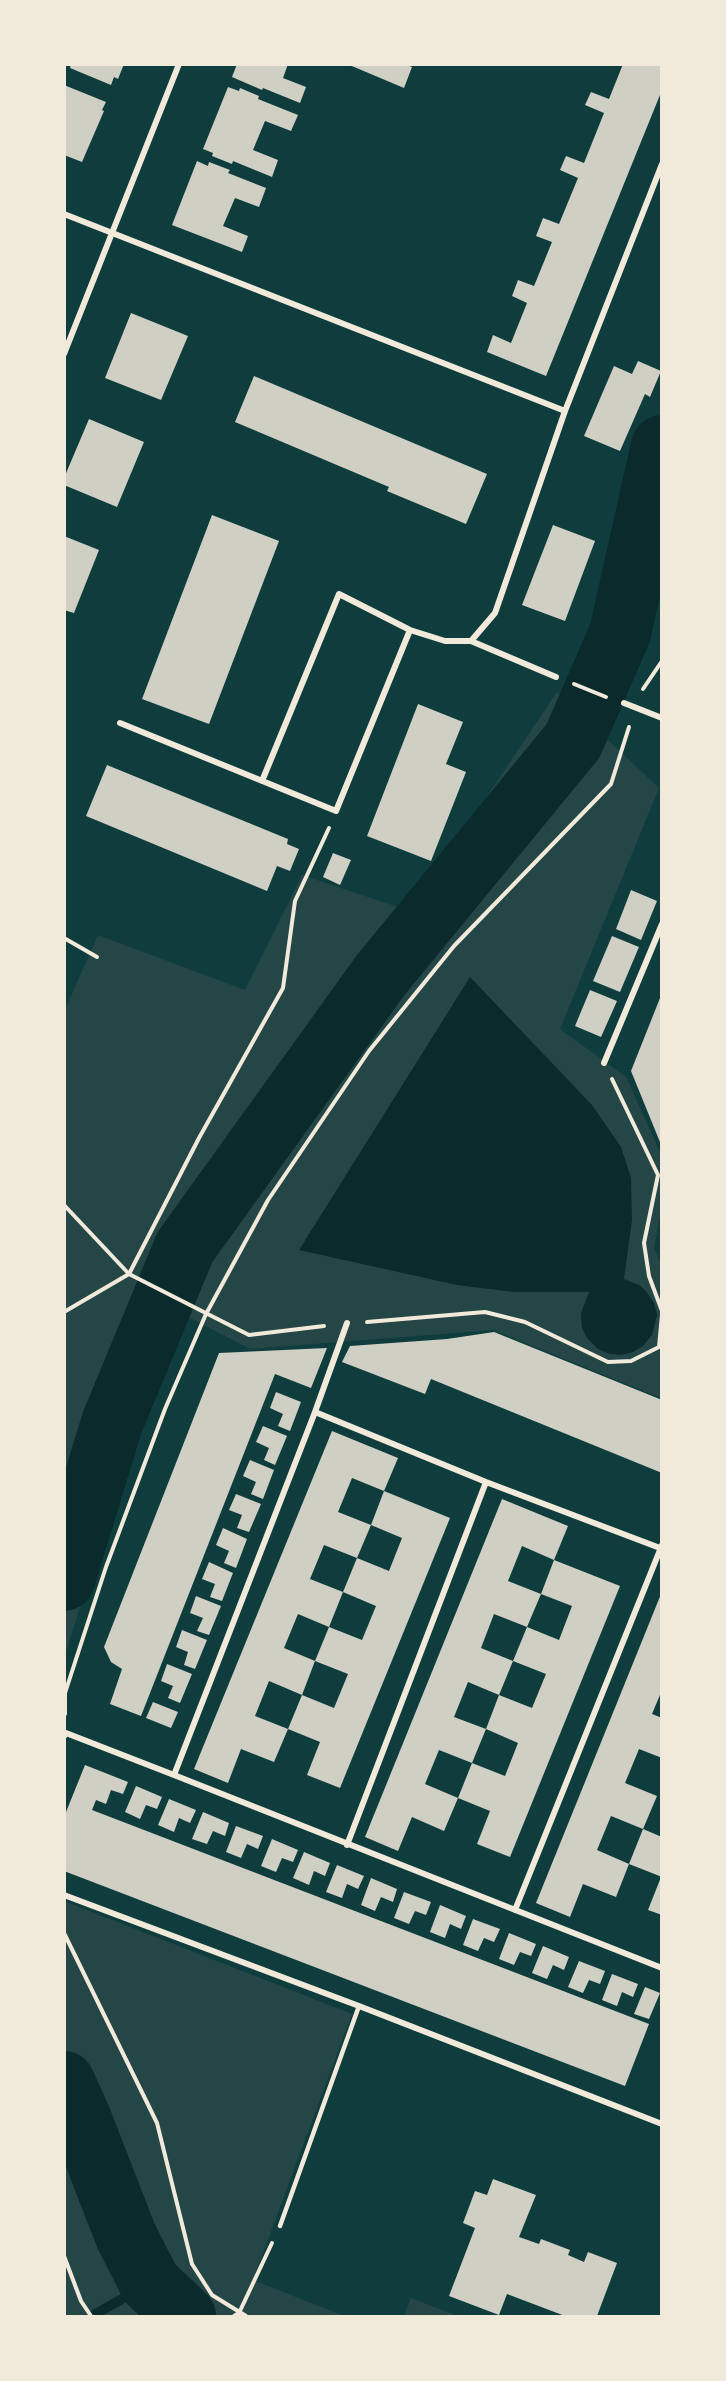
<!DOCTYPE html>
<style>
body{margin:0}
#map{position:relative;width:726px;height:2381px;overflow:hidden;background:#0f3d3e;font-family:"Fira Sans",sans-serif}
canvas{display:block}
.frame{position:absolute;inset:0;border:66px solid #f1e9da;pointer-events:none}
</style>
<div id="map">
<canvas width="726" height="2381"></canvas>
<div class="frame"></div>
</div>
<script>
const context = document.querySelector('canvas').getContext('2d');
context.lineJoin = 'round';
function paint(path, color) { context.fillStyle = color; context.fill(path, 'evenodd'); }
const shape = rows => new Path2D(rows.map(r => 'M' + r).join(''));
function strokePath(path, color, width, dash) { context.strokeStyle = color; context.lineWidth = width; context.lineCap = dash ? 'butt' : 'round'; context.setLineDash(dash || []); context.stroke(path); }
const green = shape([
 [557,692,659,788,560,1029,626,1077,661,1154,661,1210,654,1248,662,1266,661,1398,493,1330,250,1349,186,1316,109,1514,65,1655,64,1012,98,935,245,990,302,875,410,911],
 [64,1901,352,2014,253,2280,344,2316,65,2316],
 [411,2298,458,2316,404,2316]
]);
const water = shape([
 [470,977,592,1105,621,1147,631,1178,632,1220,624,1279,639,1285,646,1291,654,1303,657,1315,652,1335,643,1346,633,1352,621,1355,610,1354,598,1349,587,1338,582,1328,581,1313,589,1292,514,1292,457,1285,299,1250]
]);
const stream = shape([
 [92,2316,150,2283]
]);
const river = shape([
 [64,1580,112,1423,185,1247,380,976,573,741,620,633,662,446],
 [64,2082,81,2120,126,2236,150,2283,185,2316]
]);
const building = shape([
 [71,64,124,64,118,79,114,77,111,85,70,68],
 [237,64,288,64,283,78,306,87,300,103,263,88,262,90,232,77],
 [347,64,405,64,412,67,404,88],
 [623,64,662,64,662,90,546,376,487,352,493,335,511,343,527,303,512,296,518,280,534,286,552,242,536,236,543,218,559,224,578,178,560,170,566,156,584,163,604,113,585,105,591,92,609,99],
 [64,85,106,102,102,110,104,111,82,162,64,155],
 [228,87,239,91,240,88,259,96,258,99,298,115,291,131,265,121,253,150,278,160,272,177,233,161,232,164,212,156,213,153,203,149],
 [197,161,208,166,209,162,230,170,228,173,266,188,259,207,235,198,223,226,248,236,242,252,172,225],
 [131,313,188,336,161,400,105,378],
 [638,361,661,371,650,397,645,394,620,451,584,436,614,366,632,374],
 [254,376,487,474,466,524,387,491,389,487,235,422],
 [89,419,144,442,117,507,64,485,64,478],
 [212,515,279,541,209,724,142,699],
 [553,525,595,541,565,621,522,605],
 [64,536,99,550,74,613,64,610],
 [418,704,463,722,446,764,466,772,431,861,367,836],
 [107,765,288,839,287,844,299,849,290,871,277,866,267,891,86,816],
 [333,853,351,860,340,885,323,877],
 [631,890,657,901,641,940,616,929],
 [612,936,639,947,620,992,593,981],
 [590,990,617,1001,601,1037,575,1026],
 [662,993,662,1147,631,1071],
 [494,1332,662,1400,662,1473,431,1379,425,1394,342,1362,350,1346,447,1339],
 [327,1348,311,1388,275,1374,141,1716,110,1704,122,1669,111,1662,104,1647,219,1353],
 [276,1392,301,1402,290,1431,278,1426,283,1414,270,1408],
 [263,1426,287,1436,275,1465,264,1460,269,1448,256,1442],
 [332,1431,398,1458,384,1491,352,1478,338,1512,371,1525,384,1491,450,1518,340,1788,307,1775,320,1742,288,1729,302,1695,334,1708,348,1674,315,1661,302,1695,269,1681,255,1716,288,1729,274,1762,241,1749,228,1783,194,1769],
 [371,1525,402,1538,389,1571,357,1558,343,1592,376,1606,362,1640,329,1627,315,1661,284,1648,298,1614,329,1627,343,1592,310,1579,324,1545,357,1558],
 [250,1460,274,1470,263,1499,251,1494,256,1482,243,1476],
 [236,1494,261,1504,249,1532,237,1528,242,1515,229,1510],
 [502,1499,568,1526,554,1560,522,1546,508,1581,541,1594,527,1627,494,1614,481,1648,513,1661,499,1695,468,1682,454,1717,486,1729,472,1763,439,1750,425,1784,458,1798,444,1831,412,1817,398,1851,365,1837],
 [223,1528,247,1539,236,1568,224,1563,229,1551,216,1545],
 [554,1560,620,1586,510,1857,477,1844,490,1811,458,1798,472,1763,505,1776,518,1743,486,1729,499,1695,532,1708,546,1674,513,1661,527,1627,559,1640,572,1606,541,1594],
 [209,1562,233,1573,222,1601,210,1597,215,1584,202,1579],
 [661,1594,662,1690,652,1714,662,1718,662,1758,639,1749,625,1783,657,1796,643,1829,611,1816,597,1850,629,1864,643,1829,662,1837,662,1877,629,1864,616,1897,583,1884,570,1917,536,1903],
 [196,1596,221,1606,209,1635,197,1631,203,1618,190,1613],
 [182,1630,207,1640,195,1669,184,1665,188,1652,176,1647],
 [167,1664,192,1674,180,1703,168,1698,173,1686,161,1681],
 [153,1702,178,1712,171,1728,146,1718],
 [85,1765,128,1782,123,1794,111,1790,106,1804,96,1800,92,1810,649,2024,625,2086,64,1871,64,1817],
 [136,1786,162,1797,157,1809,146,1805,140,1819,125,1812],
 [169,1799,196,1810,190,1823,179,1818,174,1832,158,1825],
 [203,1812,229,1823,225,1836,213,1831,207,1844,192,1839],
 [236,1826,263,1836,258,1849,247,1844,241,1858,226,1852],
 [272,1839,298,1850,293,1862,282,1858,276,1872,261,1866],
 [304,1852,330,1863,325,1876,314,1871,309,1885,293,1878],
 [337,1865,364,1876,358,1889,347,1884,342,1898,326,1892],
 [661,1877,662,1877,662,1915,648,1910],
 [371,1878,397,1889,393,1902,381,1897,375,1911,361,1905],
 [404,1892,431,1902,426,1915,415,1911,409,1924,394,1918],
 [440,1905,466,1916,461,1929,450,1924,445,1938,430,1932],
 [473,1919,500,1929,494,1942,484,1938,478,1951,463,1945],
 [509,1933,536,1944,531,1956,520,1952,514,1965,499,1959],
 [543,1946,569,1957,564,1970,553,1965,547,1979,532,1973],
 [579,1961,605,1971,600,1984,589,1980,583,1993,568,1987],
 [612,1974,638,1984,633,1997,622,1992,617,2006,602,2000],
 [645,1987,660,1993,649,2019,634,2014],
 [493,2179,536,2195,519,2237,539,2244,541,2239,570,2250,568,2255,584,2262,588,2252,617,2263,597,2316,565,2316,507,2294,499,2315,449,2296,475,2228,463,2223,475,2191,487,2195]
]);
const path = shape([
 [574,684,606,697],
 [643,689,662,661],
 [64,938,97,957],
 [612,1079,658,1175,644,1243,649,1276,662,1311],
 [64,1205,129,1274,249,1335,324,1326],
 [64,1312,129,1274,199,1138,283,988,295,901,329,828],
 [367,1322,485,1312,525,1322,608,1362,631,1361,659,1347,662,1315],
 [65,1714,65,1693,106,1567,165,1409,206,1314,268,1200,369,1051,454,946,611,784,629,727],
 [64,1933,157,2123,192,2264,212,2295,246,2316],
 [64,2256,81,2301,91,2316],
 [234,2316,239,2313,272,2243]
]);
const service = shape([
 [280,2226,359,2006]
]);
const minor = shape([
 [64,214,565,411],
 [64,354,179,64],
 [471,641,495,613,565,411,662,164],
 [624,703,662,718],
 [120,723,336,811,410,630,445,641,471,641,556,677],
 [262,781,339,594,410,630],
 [604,1063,662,924],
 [315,1412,486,1482,660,1548],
 [64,1736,66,1733,174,1775,662,1968],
 [174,1775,315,1412,347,1323],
 [347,1845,486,1482],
 [64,1895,359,2006,662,2124],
 [515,1910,662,1545]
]);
paint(green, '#244646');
paint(water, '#0a2a2b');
strokePath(stream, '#0a2a2b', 10);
strokePath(river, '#0a2a2b', 62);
paint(building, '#cfcfc3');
strokePath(path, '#f1e9da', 4);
strokePath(service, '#f1e9da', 4.5);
strokePath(minor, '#f1e9da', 6);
</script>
